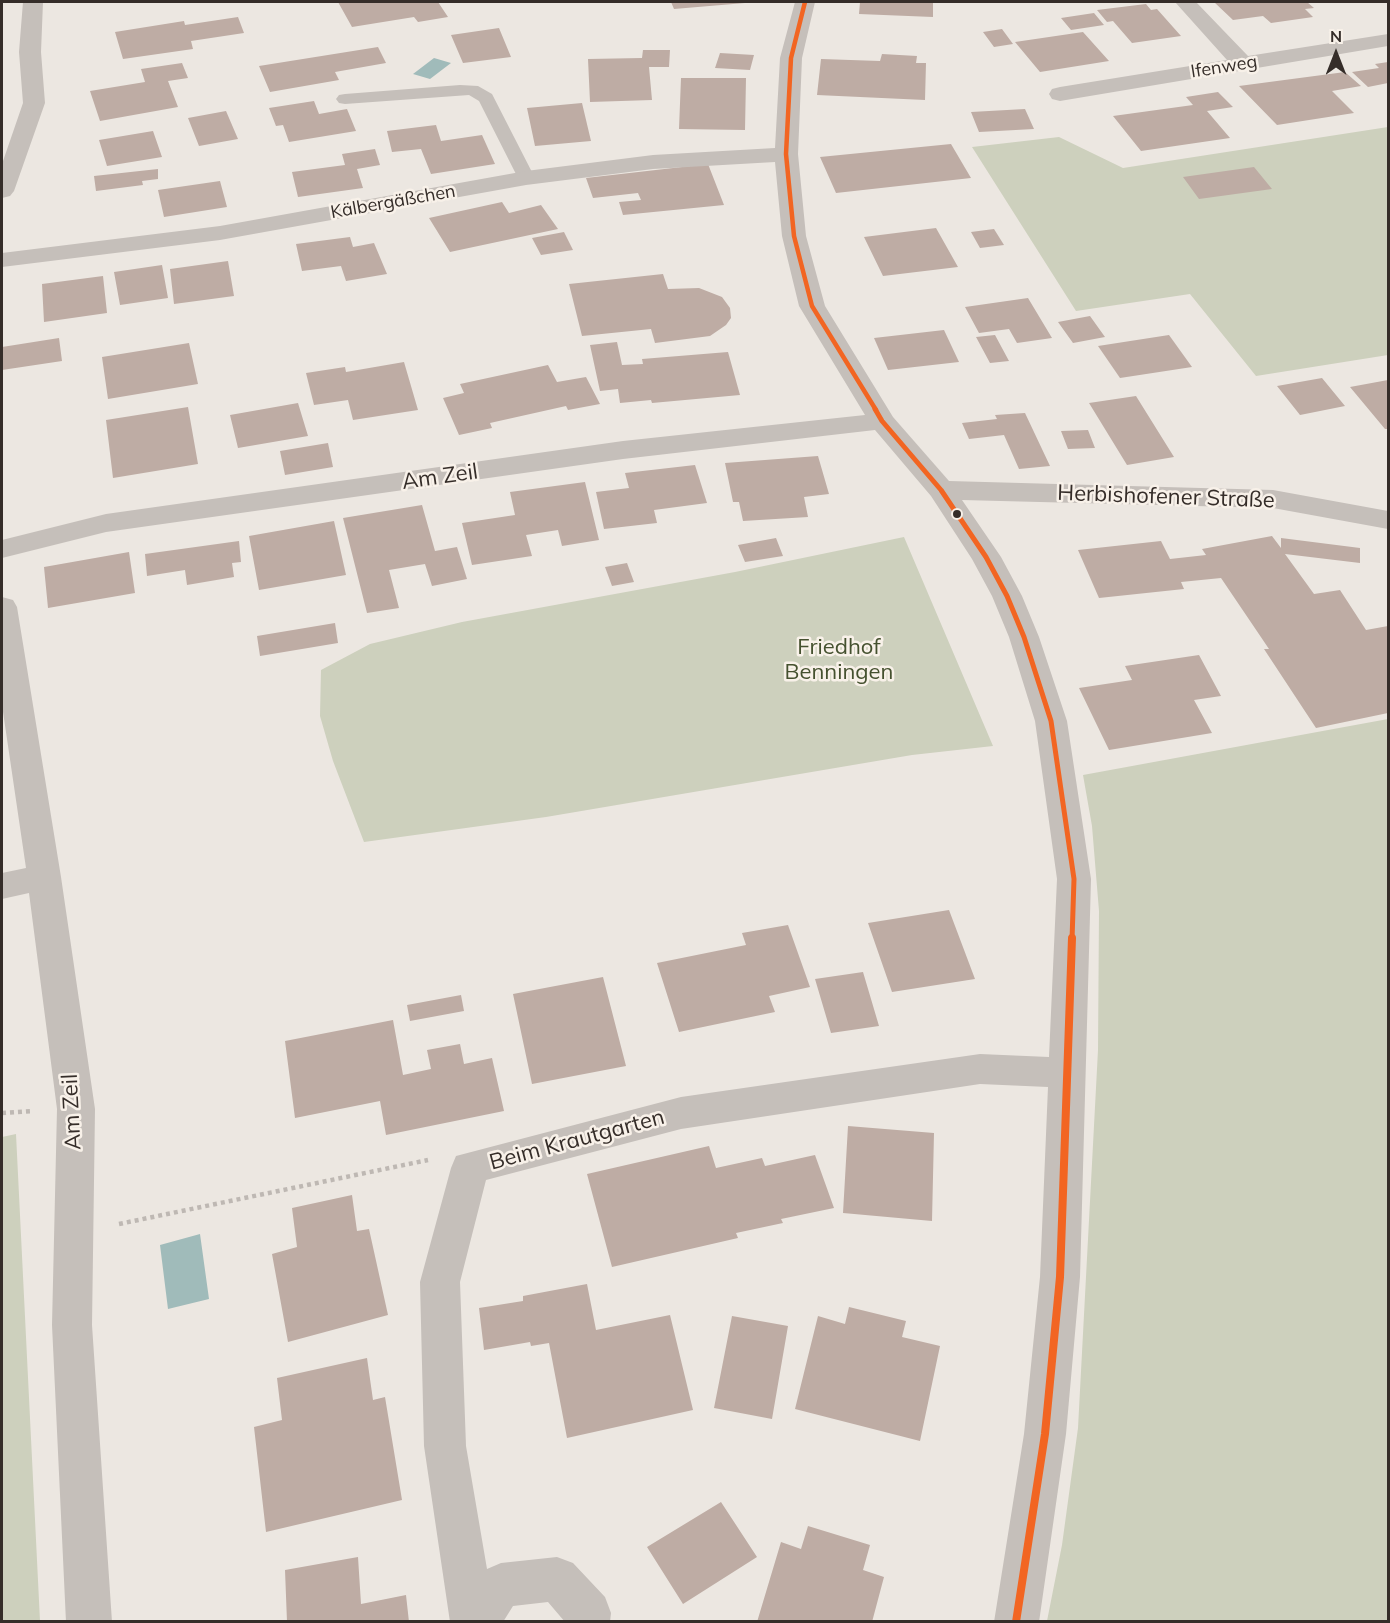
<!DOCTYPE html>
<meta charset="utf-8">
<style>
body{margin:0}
#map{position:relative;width:1390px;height:1623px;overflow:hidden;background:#ece7e1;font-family:Mulish,sans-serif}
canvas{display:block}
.frame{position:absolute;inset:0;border:3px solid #352d29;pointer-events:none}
.north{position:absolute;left:1306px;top:24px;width:60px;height:60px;-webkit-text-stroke:4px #f8f1e9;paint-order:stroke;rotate:0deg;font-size:16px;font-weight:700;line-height:24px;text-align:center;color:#352d29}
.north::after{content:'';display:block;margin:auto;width:21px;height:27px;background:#352d29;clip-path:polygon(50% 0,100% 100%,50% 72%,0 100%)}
</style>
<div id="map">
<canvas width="1390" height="1623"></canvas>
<div class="frame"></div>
<div class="north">N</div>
</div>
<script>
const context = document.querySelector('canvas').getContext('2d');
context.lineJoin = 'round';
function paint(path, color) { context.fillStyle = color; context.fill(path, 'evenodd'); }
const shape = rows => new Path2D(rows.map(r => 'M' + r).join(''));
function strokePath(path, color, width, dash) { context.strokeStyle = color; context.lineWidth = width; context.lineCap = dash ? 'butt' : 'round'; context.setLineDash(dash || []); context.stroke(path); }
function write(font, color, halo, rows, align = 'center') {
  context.font = font + ' Mulish,sans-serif'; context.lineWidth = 5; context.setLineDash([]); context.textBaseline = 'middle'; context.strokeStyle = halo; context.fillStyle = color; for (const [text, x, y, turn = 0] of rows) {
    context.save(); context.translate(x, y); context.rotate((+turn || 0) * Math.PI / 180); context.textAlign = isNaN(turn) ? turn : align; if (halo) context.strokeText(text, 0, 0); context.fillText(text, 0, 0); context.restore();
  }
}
const green = shape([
 [1388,127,1388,355,1256,376,1190,294,1076,311,972,147,1059,137,1123,168],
 [904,537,993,746,912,755,546,817,364,842,333,761,320,716,321,670,370,644,462,622,735,572],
 [1388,719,1388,1621,1047,1621,1062,1545,1078,1428,1098,1050,1099,911,1092,826,1083,775],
 [16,1134,40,1621,2,1621,2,1137]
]);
const water = shape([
 [434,58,451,63,430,79,413,74],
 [200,1234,209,1299,168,1309,160,1245]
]);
const building = shape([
 [338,2,438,2,448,17,418,22,414,17,352,27],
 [671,2,745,2,745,3,674,9],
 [860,2,933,2,933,17,859,14],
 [1214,2,1307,2,1314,8,1305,9,1313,17,1271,23,1263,16,1233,20],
 [1146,4,1151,10,1157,9,1181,36,1132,43,1113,21,1107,22,1097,10],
 [1094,13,1104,25,1071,30,1061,18],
 [238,17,244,33,191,41,193,49,123,59,115,32,184,21,185,25],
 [499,28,511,57,463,63,451,35],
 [1002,29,1013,44,994,47,983,32],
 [1083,32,1109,61,1040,72,1015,42],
 [378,47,386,63,335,72,339,80,270,92,259,66],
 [643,50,670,50,669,67,649,67,652,100,590,102,588,59,642,58],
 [720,53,754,55,750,70,715,68],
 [882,54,917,56,916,63,926,63,925,100,817,95,821,59,880,61],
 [1388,62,1388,83,1368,87,1352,72,1379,68,1375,64],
 [182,63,188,78,168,81,178,107,100,121,90,91,145,82,141,69],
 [1345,72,1361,86,1332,91,1354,113,1277,125,1239,86],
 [681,78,746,78,745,130,679,129],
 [1218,92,1233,107,1207,111,1230,138,1141,151,1113,116,1193,105,1186,97],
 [314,101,319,114,347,109,356,131,289,142,283,125,276,126,269,108],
 [582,103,591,141,535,146,527,108],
 [1025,109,1034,129,979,132,971,112],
 [226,111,238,139,199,146,188,118],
 [436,125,441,141,482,135,495,164,431,174,421,149,392,152,387,131],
 [153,131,162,157,107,166,99,140],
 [951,144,971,178,836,193,820,157],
 [375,149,380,165,357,169,363,188,298,197,292,172,345,165,342,154],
 [708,164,724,205,623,215,619,202,641,200,638,193,593,198,586,178],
 [1254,167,1272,189,1199,199,1183,177],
 [158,169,158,179,142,181,143,185,96,191,94,176],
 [220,181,227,207,164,217,158,190],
 [502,202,509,213,541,205,558,229,450,252,429,218],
 [936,228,958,267,883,276,864,237],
 [994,229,1004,245,980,248,971,232],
 [564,232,573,250,541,255,532,238],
 [350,237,353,247,374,243,387,274,346,281,341,266,302,271,296,244],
 [228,261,234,296,174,304,170,269],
 [162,265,168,298,120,305,114,272],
 [663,274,668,289,699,288,722,297,730,308,731,318,726,325,710,336,655,343,651,329,582,336,569,284],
 [103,276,107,313,44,322,42,284],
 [1028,298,1052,338,1017,343,1009,329,979,333,965,307],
 [1090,316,1105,337,1073,343,1058,322],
 [944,330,959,362,888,370,874,338],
 [995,335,1009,361,990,363,976,337],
 [1169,335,1192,367,1120,378,1098,346],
 [59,338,62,361,2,370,2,347],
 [617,342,622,365,643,364,642,359,728,352,740,395,652,403,651,400,620,403,618,389,600,391,590,345],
 [189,343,198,384,108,399,102,357],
 [404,362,418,410,353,420,348,400,314,405,306,373,345,367,346,372],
 [548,365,557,382,586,377,600,404,568,410,566,406,490,423,492,428,459,435,443,398,464,393,460,384],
 [1322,378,1345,406,1300,415,1277,386],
 [1388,380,1388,429,1385,429,1350,387],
 [1136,396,1174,457,1127,465,1089,403],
 [298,403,308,436,238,448,230,415],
 [188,407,198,464,113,478,106,420],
 [1025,413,1050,466,1019,469,1004,435,969,439,962,423,997,419,995,415],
 [1088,430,1095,448,1068,449,1061,431],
 [328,443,333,467,285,475,280,451],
 [818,456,829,494,804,497,808,517,743,521,739,502,733,502,725,463],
 [695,465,707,503,654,510,657,523,604,529,596,492,629,488,625,473],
 [585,482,599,540,562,546,558,530,526,535,532,556,472,565,462,523,515,515,510,492],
 [422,505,435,551,457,547,467,579,432,586,425,564,389,570,399,608,367,613,343,518],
 [334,521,346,575,259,590,249,536],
 [1272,536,1281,548,1281,538,1360,548,1360,563,1285,554,1314,594,1340,590,1366,630,1388,626,1388,713,1316,728,1264,649,1269,649,1221,578,1181,582,1184,589,1099,598,1078,550,1161,541,1170,559,1206,555,1202,549],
 [776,538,783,556,745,562,738,545],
 [239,541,241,562,232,563,234,577,187,585,185,570,147,576,145,554],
 [129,552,135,593,48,608,44,567],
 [627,563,634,582,612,586,605,567],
 [335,623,338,643,260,656,257,636],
 [1199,655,1221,696,1194,700,1212,733,1109,750,1079,688,1132,680,1125,666],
 [949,910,975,979,892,992,868,923],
 [788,925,810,987,769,996,775,1012,679,1032,657,963,746,945,742,933],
 [863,972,879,1026,831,1033,815,979],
 [603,977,626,1066,532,1084,513,994],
 [461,995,464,1011,410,1021,407,1005],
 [393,1020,403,1075,431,1069,427,1050,460,1044,464,1064,492,1058,504,1111,386,1135,380,1101,295,1118,285,1041],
 [848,1126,934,1133,932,1221,843,1213],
 [709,1146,716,1168,762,1158,765,1166,815,1155,834,1208,781,1219,783,1223,736,1233,738,1238,612,1267,587,1174],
 [352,1195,357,1231,369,1229,388,1315,288,1342,272,1254,297,1247,292,1208],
 [587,1284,596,1330,670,1315,693,1410,567,1438,549,1343,531,1346,530,1342,484,1350,479,1308,523,1301,523,1296],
 [849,1307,906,1321,902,1337,940,1346,920,1441,795,1409,818,1316,845,1324],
 [732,1316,788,1326,772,1419,714,1408],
 [367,1358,373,1400,385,1397,402,1500,266,1532,254,1427,282,1420,277,1378],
 [721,1502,757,1557,683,1604,647,1547],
 [808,1526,870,1545,863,1570,884,1577,872,1622,757,1622,781,1542,801,1549],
 [358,1557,361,1604,406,1595,409,1622,287,1622,285,1570]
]);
const path = shape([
 [2,1113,33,1111],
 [119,1224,428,1160]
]);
const service = shape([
 [460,85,478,86,492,94,535,178,532,182,520,182,479,101,469,95,345,104,339,103,336,99,339,95,345,94,460,85]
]);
const minor = shape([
 [23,2,43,2,41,52,45,103,14,191,10,196,2,198,2,164,23,103,19,52,23,2],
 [795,2,815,2,802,58,798,154,806,236,825,306,893,417,949,481,1273,490,1388,511,1388,529,1273,508,962,500,1001,557,1022,596,1039,637,1067,721,1091,879,1080,1277,1066,1434,1039,1622,994,1622,1024,1434,1040,1277,1048,1087,980,1084,681,1129,486,1180,460,1282,466,1446,487,1569,501,1563,557,1557,573,1563,605,1597,611,1613,610,1622,565,1622,548,1602,513,1606,503,1622,450,1622,424,1446,420,1282,451,1168,456,1156,681,1097,980,1054,1049,1057,1057,879,1035,721,1009,637,992,596,972,559,931,496,875,430,623,459,106,532,2,558,2,540,106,514,623,441,865,415,799,306,782,236,775,162,653,169,526,185,220,240,2,267,2,253,220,226,526,171,653,155,775,148,780,58,795,2],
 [1175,2,1196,2,1248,56,1388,34,1388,46,1060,101,1052,99,1049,94,1052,89,1060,87,1227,60,1175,2],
 [2,597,13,600,17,607,61,877,95,1109,92,1325,112,1622,66,1622,52,1325,57,1109,29,893,2,899,2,873,26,868,2,705,2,597]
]);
const bus1Far2 = shape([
 [805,2,791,58,786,154,794,236,812,306,876,410]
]);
const bus1Far1 = shape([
 [875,409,882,421,941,490,986,557,1007,596,1024,637,1051,721,1074,879,1072,940]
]);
const bus1 = shape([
 [1016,1622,1045,1434,1060,1277,1072,938]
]);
const markers = [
 [957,514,5,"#352d29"]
];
const farStreetnames = [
 ["Ifenweg",1224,67,-9],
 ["Kälbergäßchen",393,202,-10]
];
const streetNames = [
 ["Am Zeil",440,477,-8],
 ["Herbishofener Straße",1166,497,2],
 ["Am Zeil",72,1112,-93],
 ["Beim Krautgarten",577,1140,-15]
];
const parkNames = [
 ["Friedhof",839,647],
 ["Benningen",839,672]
];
paint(green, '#cdd0bd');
paint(water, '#a0bbba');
paint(building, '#beaca4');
strokePath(path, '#beb8b3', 4.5, [4, 4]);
paint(service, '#c5bfba');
paint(minor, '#c5bfba');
strokePath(bus1Far2, '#f26522', 4.5);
strokePath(bus1Far1, '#f26522', 5);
strokePath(bus1, '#f26522', 8);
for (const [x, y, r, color] of markers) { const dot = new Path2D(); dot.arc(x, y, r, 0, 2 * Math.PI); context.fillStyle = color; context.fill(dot); strokePath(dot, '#f8f1e9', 2); }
write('18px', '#352d29', '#f8f1e9', farStreetnames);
write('22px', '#352d29', '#f8f1e9', streetNames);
write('22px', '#45512f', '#f8f1e9', parkNames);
</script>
